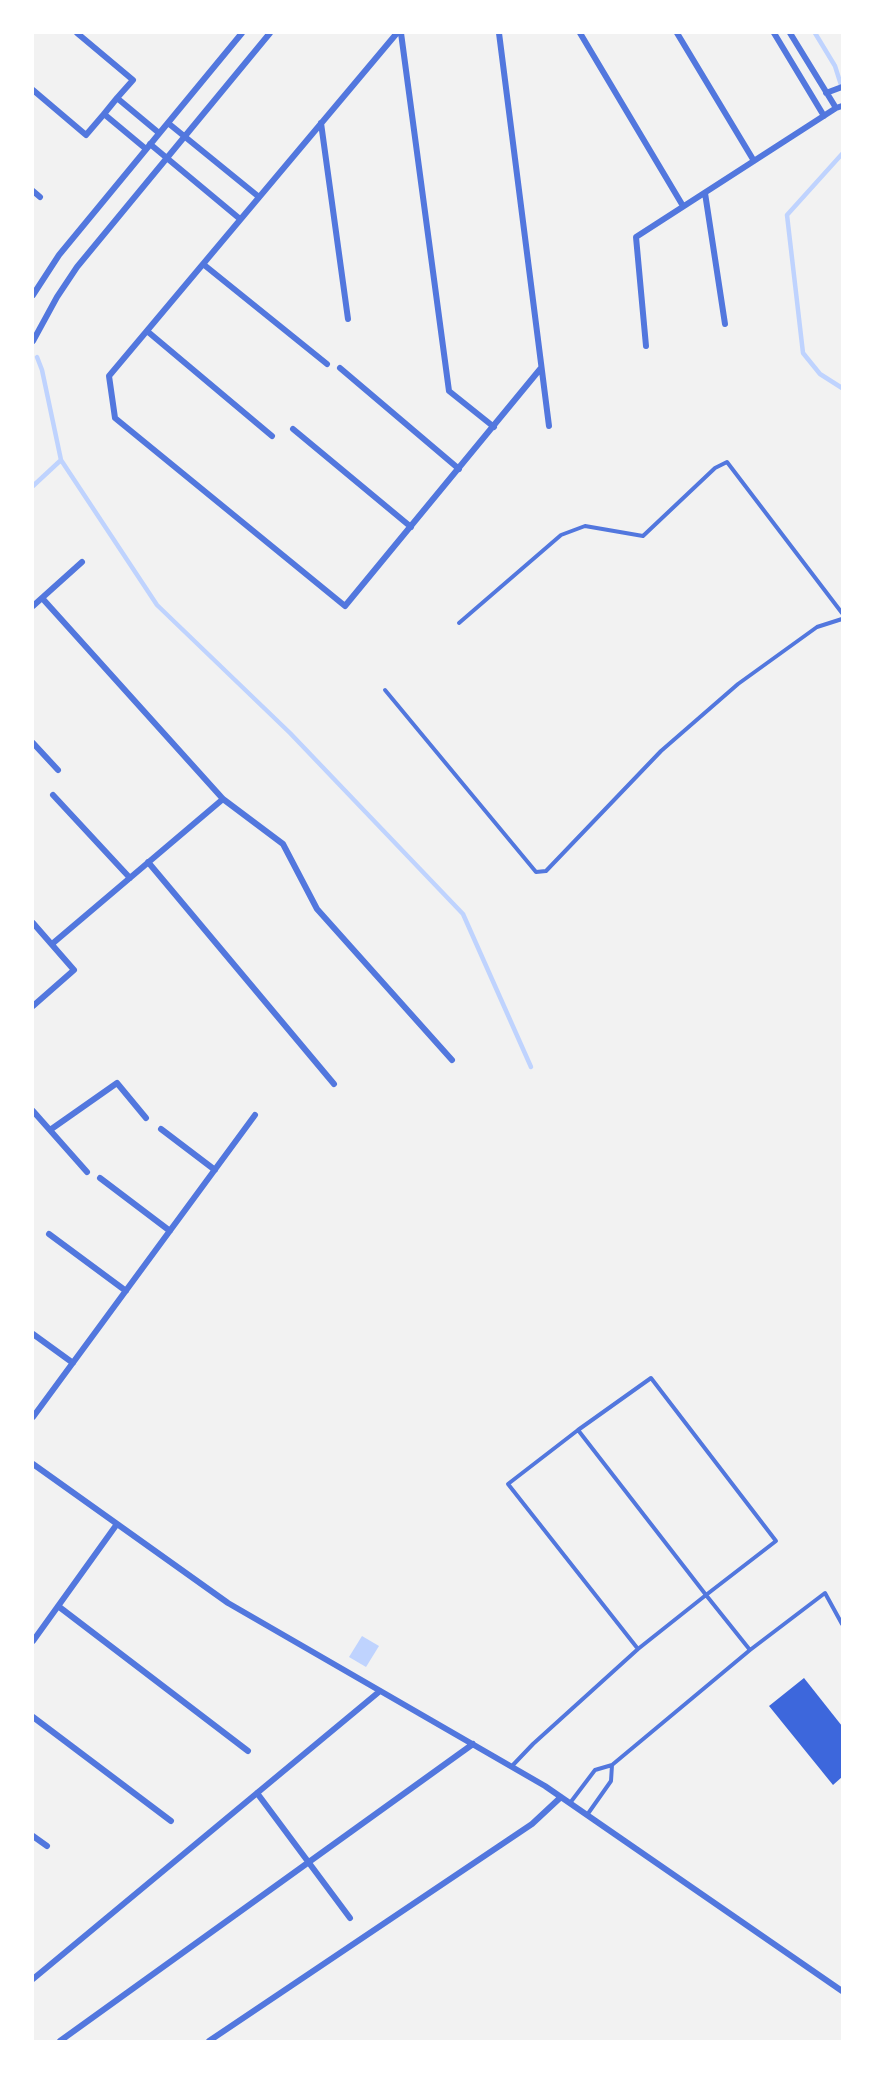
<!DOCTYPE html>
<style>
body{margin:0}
#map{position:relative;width:875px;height:2074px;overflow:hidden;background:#f2f2f2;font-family:Karla,sans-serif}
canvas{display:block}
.frame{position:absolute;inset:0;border:34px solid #fff;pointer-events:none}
</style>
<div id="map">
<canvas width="875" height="2074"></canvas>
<div class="frame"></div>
</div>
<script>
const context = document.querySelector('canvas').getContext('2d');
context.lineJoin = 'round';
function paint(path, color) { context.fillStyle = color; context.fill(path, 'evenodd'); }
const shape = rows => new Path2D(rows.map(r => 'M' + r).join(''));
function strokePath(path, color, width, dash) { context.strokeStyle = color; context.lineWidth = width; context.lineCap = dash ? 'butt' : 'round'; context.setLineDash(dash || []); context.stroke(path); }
const water = shape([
 [362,1636,379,1646,366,1667,349,1657]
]);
const stream = shape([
 [815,33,835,66,842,88],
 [842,154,787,215,803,353,820,374,842,388],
 [61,460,157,605,290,733,463,914,531,1067],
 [33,486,61,460,42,370,37,357]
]);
const building = shape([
 [804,1678,842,1726,842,1777,833,1785,769,1706]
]);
const service = shape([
 [459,623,561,535,585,526,643,536,715,468,727,462,842,613],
 [385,690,536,872,546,871,661,751,738,684,817,627,842,619],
 [578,1430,508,1484,638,1649],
 [512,1766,533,1744,638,1649,706,1595,776,1541,651,1378,578,1430,706,1595,750,1650],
 [570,1803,595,1770,612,1765,750,1650,825,1593,842,1624],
 [587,1815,611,1781,612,1765]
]);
const minor = shape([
 [77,33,133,80,117,98,159,133],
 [397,33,109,376,115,418,345,606,541,368],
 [401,33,449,391,494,427],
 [499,33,549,426],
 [580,33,683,206],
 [677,33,754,161],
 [774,33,824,116],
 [790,33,836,108],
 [33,90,86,135,104,114,146,149],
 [826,93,842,87],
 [104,114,117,98],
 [168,123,259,197],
 [321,123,348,319],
 [150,144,240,219],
 [33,191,40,197],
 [705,193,725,324],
 [203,264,327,364],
 [33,295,59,255,242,33],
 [147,331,272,436],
 [33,341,57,297,77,267,270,33],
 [646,346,636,237,836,108,842,106],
 [340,368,459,469],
 [293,429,411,527],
 [42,598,223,799,283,844,317,909,452,1060],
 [33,606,82,562],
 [33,743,58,770],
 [53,795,130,878],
 [148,862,334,1084],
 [33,923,74,970,33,1006],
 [52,944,223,799],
 [33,1111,87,1172],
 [161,1129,215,1170],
 [50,1130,117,1083,146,1118],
 [100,1178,170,1231],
 [49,1234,126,1291],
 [33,1334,73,1363],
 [33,1417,255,1115],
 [33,1464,228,1603,545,1786,842,1991],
 [58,1606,248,1751],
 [33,1641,117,1524],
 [33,1717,171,1821],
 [257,1793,350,1918],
 [33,1836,47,1846],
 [33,1979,380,1691],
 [60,2041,473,1744],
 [209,2041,532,1824,561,1797]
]);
paint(water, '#bfd3fe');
strokePath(stream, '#bfd3fe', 4.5);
paint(building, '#3d67dc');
strokePath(service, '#5277de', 4);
strokePath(minor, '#5277de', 6);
</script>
